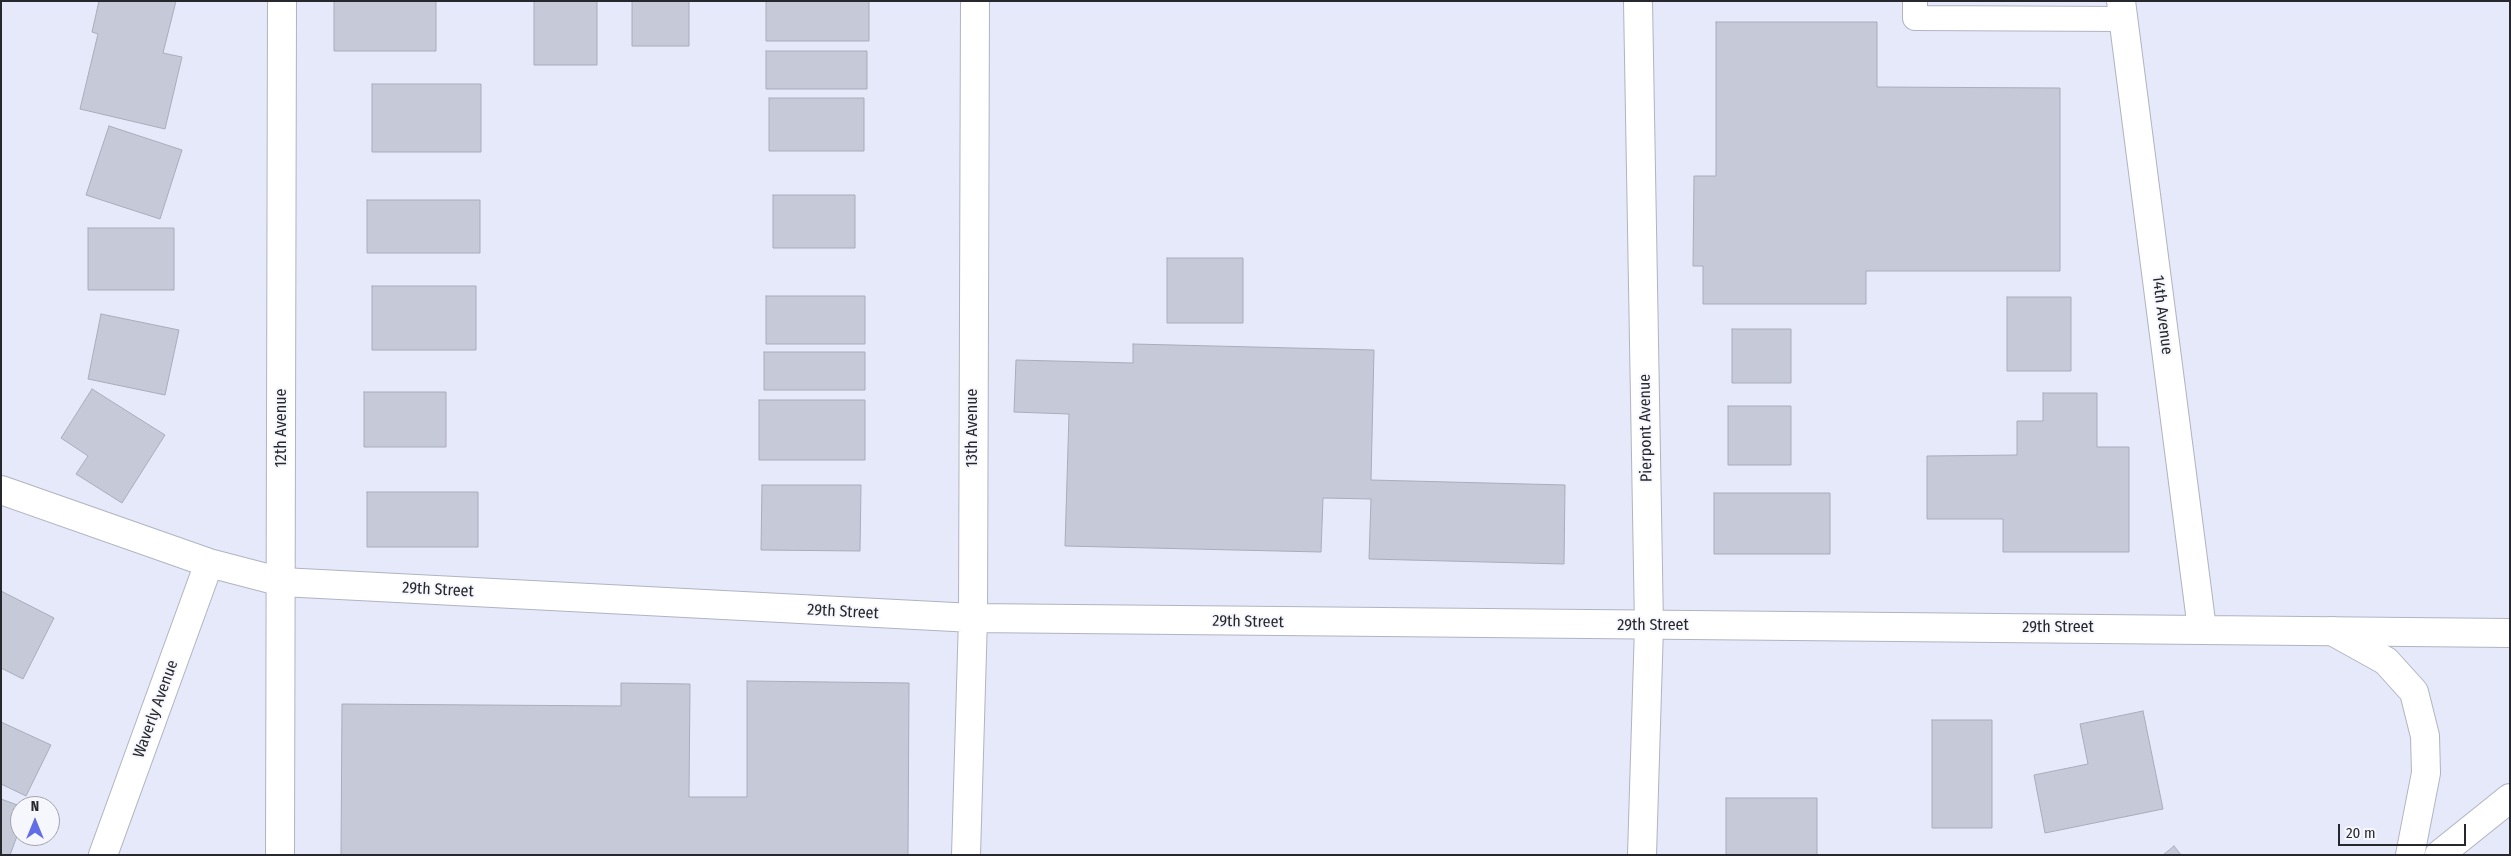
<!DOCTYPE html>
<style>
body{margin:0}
#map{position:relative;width:2511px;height:856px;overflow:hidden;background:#e6e9f9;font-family:"Fira Sans Condensed",sans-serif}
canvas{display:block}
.frame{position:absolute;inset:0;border:2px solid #27282e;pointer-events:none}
.north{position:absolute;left:10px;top:796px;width:50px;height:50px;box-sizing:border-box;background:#f6f7fd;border:1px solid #a3a4aa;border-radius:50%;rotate:0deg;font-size:14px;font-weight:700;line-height:20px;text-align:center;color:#27282e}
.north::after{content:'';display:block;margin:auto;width:18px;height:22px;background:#636ee6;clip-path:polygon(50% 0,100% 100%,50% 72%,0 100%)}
.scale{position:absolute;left:2338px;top:824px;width:128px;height:22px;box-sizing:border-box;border:2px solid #27282e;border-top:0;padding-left:6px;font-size:15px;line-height:18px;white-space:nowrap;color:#27282e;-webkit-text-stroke:4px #f6f7fd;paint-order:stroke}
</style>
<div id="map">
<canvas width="2511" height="856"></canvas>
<div class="frame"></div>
<div class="north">N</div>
<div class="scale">20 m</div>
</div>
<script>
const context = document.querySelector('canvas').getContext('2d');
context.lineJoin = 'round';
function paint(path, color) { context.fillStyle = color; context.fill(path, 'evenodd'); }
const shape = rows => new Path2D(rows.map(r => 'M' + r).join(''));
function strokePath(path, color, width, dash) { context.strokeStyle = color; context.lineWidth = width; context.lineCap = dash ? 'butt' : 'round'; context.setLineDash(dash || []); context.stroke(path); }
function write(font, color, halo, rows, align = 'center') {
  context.font = font + ' "Fira Sans Condensed",sans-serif'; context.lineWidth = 4; context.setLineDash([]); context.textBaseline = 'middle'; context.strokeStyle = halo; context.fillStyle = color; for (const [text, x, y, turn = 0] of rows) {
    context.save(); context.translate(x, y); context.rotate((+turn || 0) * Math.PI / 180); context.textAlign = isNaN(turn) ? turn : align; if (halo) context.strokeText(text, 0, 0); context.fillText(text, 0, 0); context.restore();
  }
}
const building = shape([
 [99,1,176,1,163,53,182,57,165,129,80,109,98,34,92,32,99,1],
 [334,1,436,1,436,51,334,51,334,1],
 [534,1,597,1,597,65,534,65,534,1],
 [632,1,689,1,689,46,632,46,632,1],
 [766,1,869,1,869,41,766,41,766,1],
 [1716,22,1877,22,1877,87,2060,88,2060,271,1866,271,1866,304,1703,304,1703,266,1693,266,1694,176,1716,176,1716,22],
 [766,51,867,51,867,89,766,89,766,51],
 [372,84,481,84,481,152,372,152,372,84],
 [769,98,864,98,864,151,769,151,769,98],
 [109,126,182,150,160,219,86,195,109,126],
 [773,195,855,195,855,248,773,248,773,195],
 [367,200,480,200,480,253,367,253,367,200],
 [88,228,174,228,174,290,88,290,88,228],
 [1167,258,1243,258,1243,323,1167,323,1167,258],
 [372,286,476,286,476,350,372,350,372,286],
 [766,296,865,296,865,344,766,344,766,296],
 [2007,297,2071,297,2071,371,2007,371,2007,297],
 [101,314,179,330,165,395,88,379,101,314],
 [1732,329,1791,329,1791,383,1732,383,1732,329],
 [1133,344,1374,350,1371,480,1565,485,1564,564,1369,559,1371,499,1323,498,1321,552,1065,546,1069,414,1014,412,1016,360,1133,363,1133,344],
 [764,352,865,352,865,390,764,390,764,352],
 [92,389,165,435,122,503,76,474,88,456,61,438,92,389],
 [364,392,446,392,446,447,364,447,364,392],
 [2043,393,2097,393,2097,447,2129,447,2129,552,2003,552,2003,519,1927,519,1927,456,2017,455,2017,421,2043,421,2043,393],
 [759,400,865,400,865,460,759,460,759,400],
 [1728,406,1791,406,1791,465,1728,465,1728,406],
 [762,485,861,485,860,551,761,550,762,485],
 [367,492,478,492,478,547,367,547,367,492],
 [1714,493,1830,493,1830,554,1714,554,1714,493],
 [1,591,54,618,23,679,1,668,1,591],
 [747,681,909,683,908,855,341,855,342,704,621,706,621,683,690,684,689,797,747,797,747,681],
 [2143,711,2163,809,2045,833,2034,775,2088,764,2080,724,2143,711],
 [1932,720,1992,720,1992,828,1932,828,1932,720],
 [1,722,51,745,26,796,1,784,1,722],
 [1726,798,1817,798,1817,855,1726,855,1726,798],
 [1,799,20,806,20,828,10,855,1,855,1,799],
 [2174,846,2181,855,2163,855,2174,846]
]);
const lane = shape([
 [1915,1,1915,18,2123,19]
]);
const street = shape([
 [1638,1,1649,626,1642,855],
 [2121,1,2202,629],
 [1,490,209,563,282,582,973,618,2510,633],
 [103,855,209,563],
 [966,855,973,618,975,1]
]);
const secondary = shape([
 [2332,631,2386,661,2414,692,2425,736,2426,773,2410,855],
 [280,855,282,1],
 [2439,855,2510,798]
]);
const streetNames = [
 ["14th Avenue",2162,315,83],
 ["12th Avenue",282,428,-90],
 ["13th Avenue",973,428,-90],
 ["Pierpont Avenue",1646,428,-91],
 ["29th Street",438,590,3],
 ["29th Street",843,612,3],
 ["29th Street",1248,622,1],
 ["29th Street",1653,626],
 ["29th Street",2058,628],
 ["Waverly Avenue",156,709,-70]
];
paint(building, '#c5c9d8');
strokePath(building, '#a9acbb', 1);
strokePath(lane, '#b0b3c2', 26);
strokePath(street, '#b0b3c2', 30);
strokePath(secondary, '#b0b3c2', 30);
strokePath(lane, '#fff', 24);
strokePath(street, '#fff', 28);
strokePath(secondary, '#fff', 28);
write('16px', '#27282e', '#f6f7fd', streetNames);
</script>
